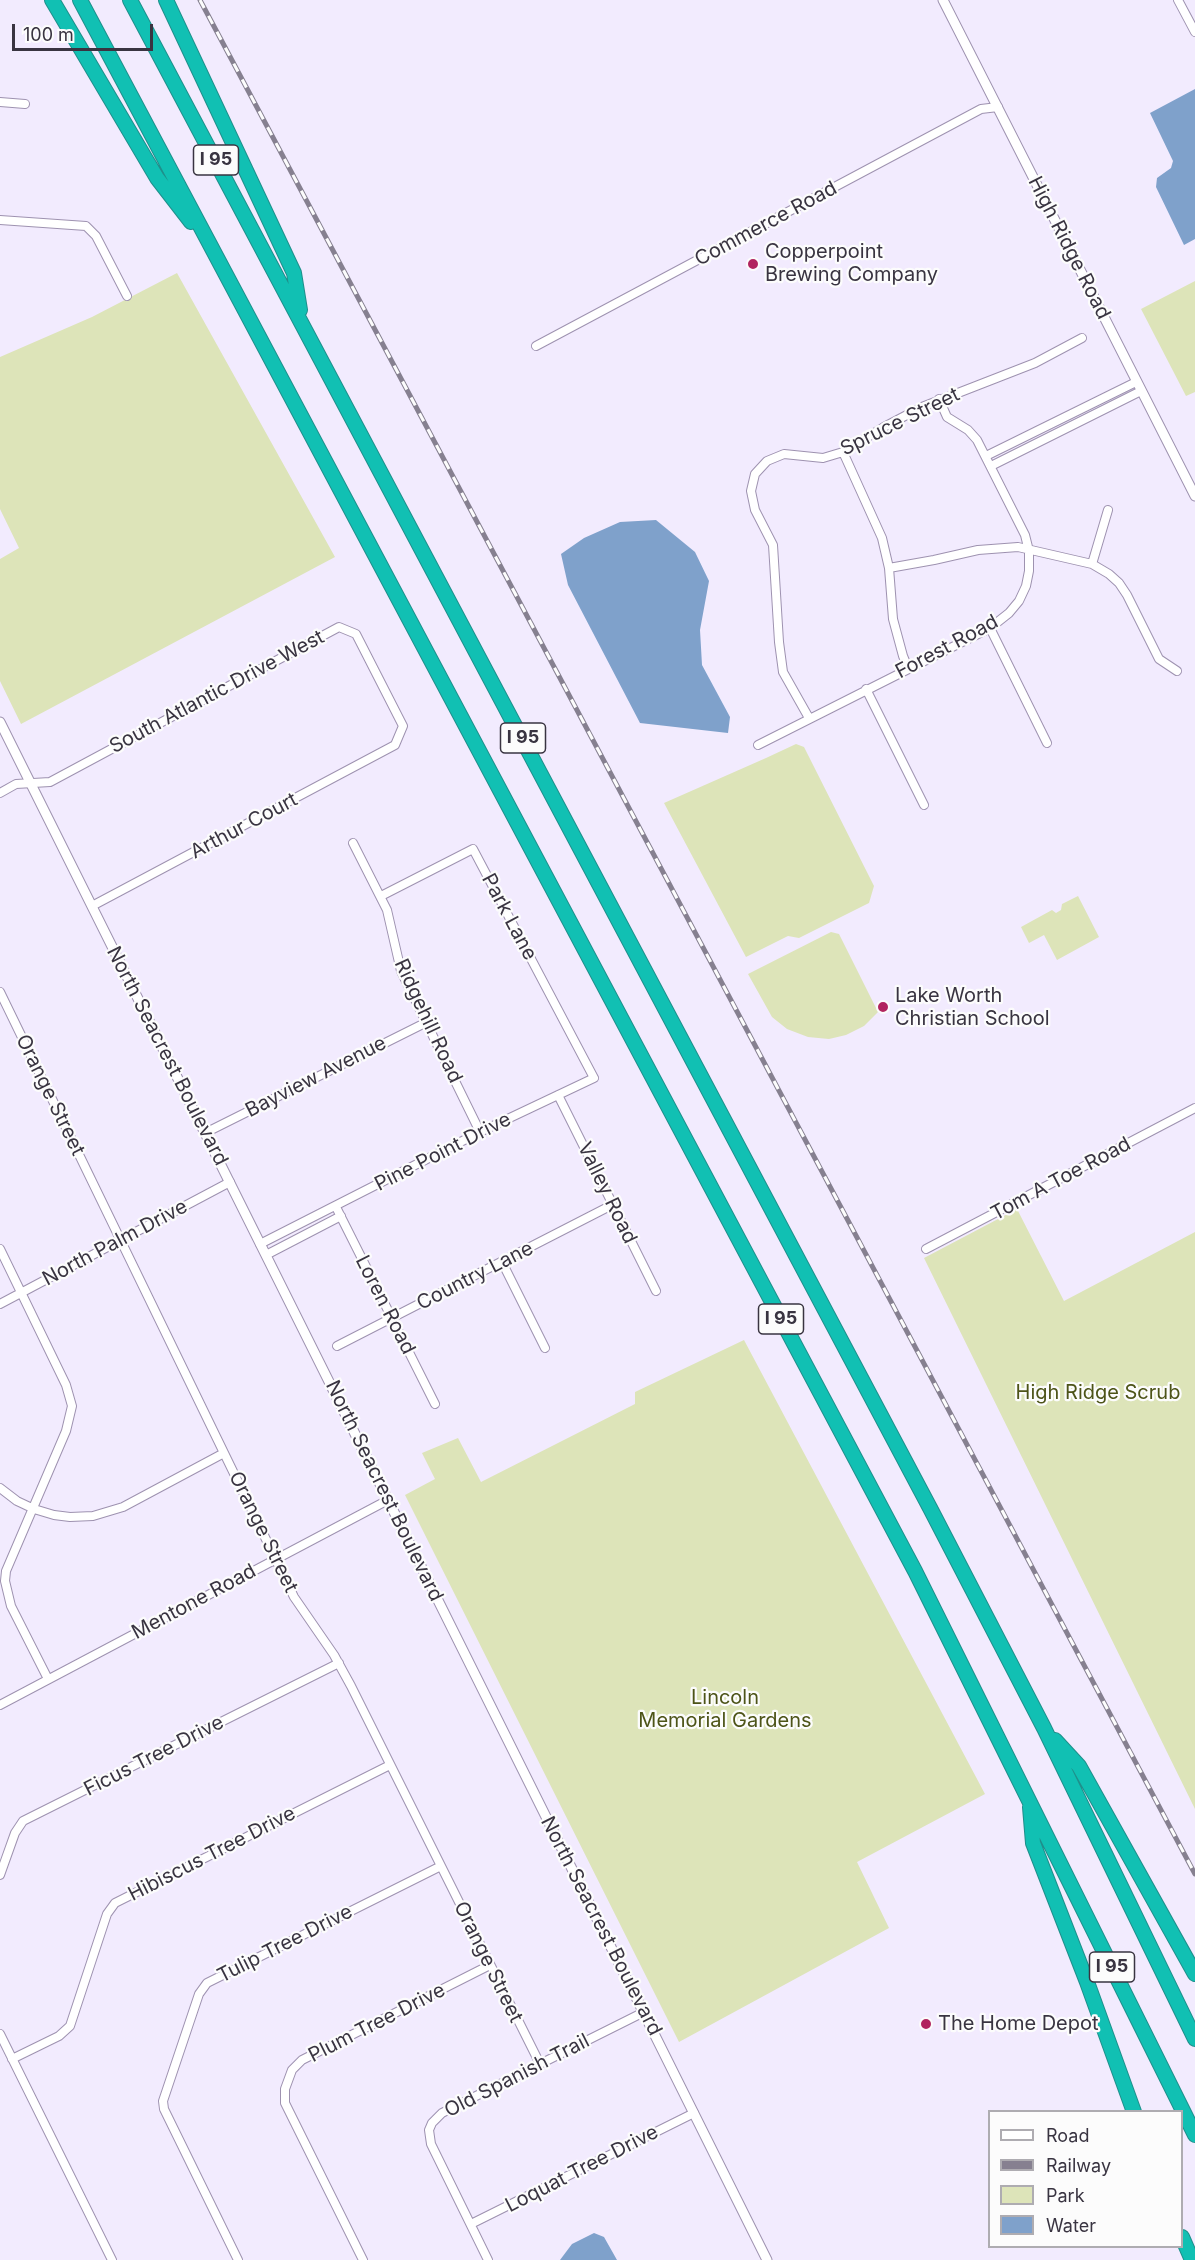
<!DOCTYPE html>
<style>
body{margin:0}
#map{position:relative;width:1195px;height:2260px;overflow:hidden;background:#f2ebfe;font-family:Inter,sans-serif}
canvas{display:block}
.legend{position:absolute;left:988px;top:2110px;width:195px;height:138px;box-sizing:border-box;background:#fcfcfc;border:2px solid #aeacb1;margin:0;padding:8px 10px;list-style:none;font-size:18px;color:#393441}
.legend li{display:flex;align-items:center;gap:12px;height:30px}
.legend b{width:30px;border:2px solid #aeacb1}
.scale{position:absolute;left:12px;top:24px;width:141px;height:27px;box-sizing:border-box;border:3px solid #393441;border-top:0;padding-left:8px;font-size:18px;line-height:21px;white-space:nowrap;color:#393441;-webkit-text-stroke:4px #fcfcfc;paint-order:stroke}
</style>
<div id="map">
<canvas width="1195" height="2260"></canvas>
<ul class="legend">
<li><b style="height:8px;background:#fff"></b>Road</li>
<li><b style="height:8px;background:#868090"></b>Railway</li>
<li><b style="height:16px;background:#dde4b9"></b>Park</li>
<li><b style="height:16px;background:#7fa1cb"></b>Water</li>
</ul>
<div class="scale">100 m</div>
</div>
<script>
const context = document.querySelector('canvas').getContext('2d');
context.lineJoin = 'round';
function paint(path, color) { context.fillStyle = color; context.fill(path, 'evenodd'); }
const shape = rows => new Path2D(rows.map(r => 'M' + r).join(''));
function strokePath(path, color, width, dash) { context.strokeStyle = color; context.lineWidth = width; context.lineCap = dash ? 'butt' : 'round'; context.setLineDash(dash || []); context.stroke(path); }
function write(font, color, halo, rows, align = 'center') {
  context.font = font + ' Inter,sans-serif'; context.lineWidth = 4.5; context.setLineDash([]); context.textBaseline = 'middle'; context.strokeStyle = halo; context.fillStyle = color; for (const [text, x, y, turn = 0] of rows) {
    context.save(); context.translate(x, y); context.rotate((+turn || 0) * Math.PI / 180); context.textAlign = isNaN(turn) ? turn : align; if (halo) context.strokeText(text, 0, 0); context.fillText(text, 0, 0); context.restore();
  }
}
const green = shape([
 [177,273,335,557,21,724,0,681,0,559,19,548,0,509,0,357,92,317],
 [1195,281,1195,392,1186,396,1141,309],
 [796,744,804,747,874,886,869,903,799,938,788,936,746,957,664,803,766,758],
 [1078,896,1099,937,1057,960,1044,935,1029,943,1021,927,1052,910,1056,913,1061,910,1062,904],
 [831,932,839,934,878,1012,864,1026,846,1035,829,1039,808,1037,787,1029,772,1017,748,974],
 [1017,1209,1064,1301,1195,1232,1195,1809,924,1258],
 [744,1340,985,1794,857,1862,889,1928,679,2042,405,1495,435,1479,422,1453,458,1438,481,1482,635,1404,635,1392]
]);
const water = shape([
 [1195,89,1195,239,1184,245,1156,187,1157,178,1171,168,1173,161,1150,113],
 [656,520,695,552,709,581,700,630,702,665,730,717,728,733,640,723,568,585,561,554,584,538,620,522],
 [594,2233,604,2237,617,2260,560,2260,572,2244]
]);
const minor = shape([
 [1178,0,1195,32],
 [0,102,25,104],
 [0,220,86,226,96,236,127,296],
 [536,346,981,109,998,107],
 [843,452,882,538,889,568,893,619,903,656,908,668],
 [986,456,1136,382],
 [991,466,1141,391],
 [1092,564,1108,510],
 [889,568,934,560,978,550,1018,547,1092,564,1109,574,1119,583,1127,595,1159,659,1177,671],
 [990,628,1047,743],
 [866,689,924,805],
 [809,718,783,672,779,642,773,545,755,510,751,491,755,474,767,461,784,454,823,458,843,452,884,427,922,407,1035,363,1082,338],
 [758,745,990,628,1009,613,1019,601,1026,586,1029,571,1029,551,1025,535,977,440,968,430,947,417,939,399],
 [0,793,16,784,50,782,339,627,356,634,403,726,395,745,92,906],
 [353,843,387,910,401,971,480,1132],
 [0,992,294,1597,334,1655,351,1686,540,2064],
 [558,1095,656,1291],
 [205,1133,427,1022],
 [336,1207,435,1404],
 [260,1244,480,1132,594,1078,473,849,381,896],
 [0,1249,66,1385,72,1406,66,1431,6,1571,5,1581,11,1606,48,1679],
 [926,1249,1195,1108],
 [266,1255,341,1216],
 [502,1262,545,1348],
 [0,1304,230,1182],
 [337,1346,612,1205],
 [0,1488,17,1501,34,1509,54,1515,70,1517,93,1516,123,1507,224,1453],
 [0,1705,388,1500],
 [0,1875,15,1833,23,1821,339,1663],
 [0,2034,112,2260],
 [12,2059,59,2036,70,2026,107,1914,115,1903,390,1765],
 [471,2224,694,2113],
 [238,2260,164,2109,163,2101,199,1994,207,1983,441,1866],
 [363,2260,285,2103,285,2089,292,2070,302,2060,490,1965],
 [488,2260,431,2144,429,2130,432,2123,442,2113,644,2012]
]);
const tertiary = shape([
 [943,0,1195,496],
 [0,722,767,2260]
]);
const motorway = shape([
 [52,0,157,178,191,222],
 [80,0,915,1571,1195,2135],
 [130,0,930,1508,1044,1728,1195,2039],
 [166,0,294,273,300,310],
 [1055,1740,1079,1766,1195,1974],
 [1030,1807,1033,1843,1087,1982,1134,2112],
 [1182,2237,1192,2260]
]);
const rail = shape([
 [200,0,1195,1874]
]);
const markers = [
 [753,264,6,"#b1255f"],
 [883,1007,6,"#b1255f"],
 [926,2024,6,"#b1255f"]
];
const shields = [
 [216,160,45],
 [523,738,45],
 [781,1319,45],
 [1112,1967,45]
];
const shieldNames = [
 ["I 95",216,160],
 ["I 95",523,738],
 ["I 95",781,1319],
 ["I 95",1112,1967]
];
const streetNames = [
 ["Commerce Road",766,224,-28],
 ["High Ridge Road",1069,248,63],
 ["Spruce Street",900,422,-26],
 ["Forest Road",947,647,-28],
 ["South Atlantic Drive West",217,692,-28],
 ["Arthur Court",244,826,-28],
 ["Park Lane",509,917,62],
 ["Ridgehill Road",428,1021,65],
 ["North Seacrest Boulevard",167,1056,63],
 ["Bayview Avenue",316,1077,-27],
 ["Orange Street",50,1095,64],
 ["Pine Point Drive",443,1152,-27],
 ["Tom A Toe Road",1061,1179,-28],
 ["Valley Road",607,1193,64],
 ["North Palm Drive",115,1243,-28],
 ["Country Lane",475,1276,-27],
 ["Loren Road",385,1305,63],
 ["North Seacrest Boulevard",384,1491,64],
 ["Orange Street",263,1532,64],
 ["Mentone Road",194,1602,-28],
 ["Ficus Tree Drive",154,1756,-27],
 ["Hibiscus Tree Drive",212,1854,-27],
 ["North Seacrest Boulevard",601,1926,63],
 ["Tulip Tree Drive",285,1944,-27],
 ["Orange Street",488,1962,64],
 ["Plum Tree Drive",377,2023,-27],
 ["Old Spanish Trail",517,2076,-27],
 ["Loquat Tree Drive",582,2169,-27]
];
const poiNames = [
 ["Copperpoint",765,252],
 ["Brewing Company",765,275],
 ["Lake Worth",895,996],
 ["Christian School",895,1019],
 ["The Home Depot",938,2024]
];
const parkNames = [
 ["High Ridge Scrub",1098,1393],
 ["Lincoln",725,1698],
 ["Memorial Gardens",725,1721]
];
paint(green, '#dde4b9');
paint(water, '#7fa1cb');
strokePath(minor, '#9e92b0', 10);
strokePath(tertiary, '#9e92b0', 11);
strokePath(motorway, '#1f8f8b', 16);
strokePath(minor, '#fff', 8);
strokePath(tertiary, '#fff', 9);
strokePath(motorway, '#11c0b3', 14);
strokePath(rail, '#868090', 5);
strokePath(rail, '#fcfcfc', 3, [9]);
for (const [x, y, r, color] of markers) { const dot = new Path2D(); dot.arc(x, y, r, 0, 2 * Math.PI); context.fillStyle = color; context.fill(dot); strokePath(dot, '#fcfcfc', 2); }
for (const [x, y, w] of shields) { const box = new Path2D(); box.roundRect(x - w / 2, y - 15, w, 30, 4.5); context.fillStyle = '#fcfcfc'; context.fill(box); strokePath(box, '#393441', 1.5); }
write('bold 18px', '#393441', null, shieldNames);
write('20px', '#393441', '#fcfcfc', streetNames);
write('20px', '#393441', '#fcfcfc', poiNames, 'left');
write('20px', '#4d5418', '#fcfcfc', parkNames);
</script>
